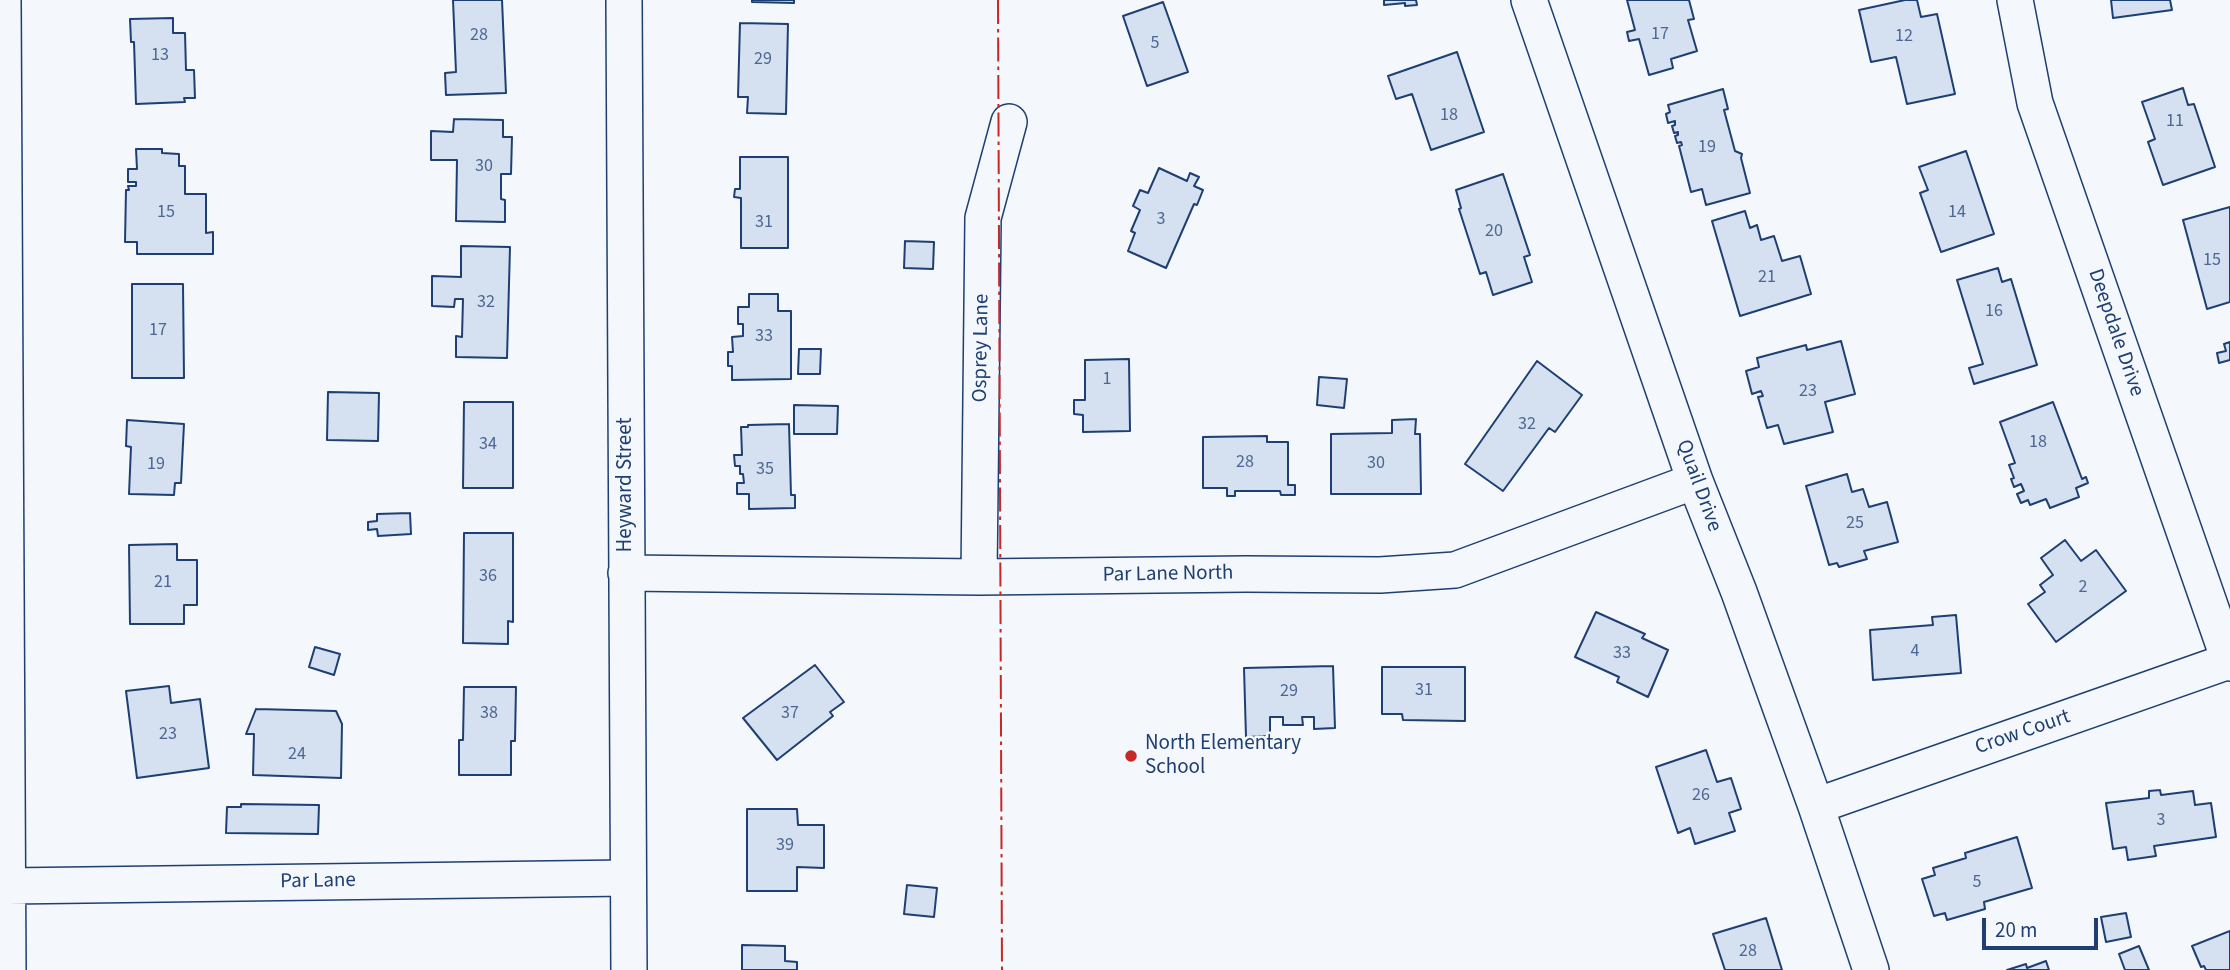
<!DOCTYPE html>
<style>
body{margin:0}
#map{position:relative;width:2230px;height:970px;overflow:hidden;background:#f4f7fb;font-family:"Source Sans 3",sans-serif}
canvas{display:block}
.scale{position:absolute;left:1982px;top:918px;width:116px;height:32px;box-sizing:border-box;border:4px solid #1d3f73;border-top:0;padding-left:9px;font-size:21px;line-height:24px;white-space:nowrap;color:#1d3f73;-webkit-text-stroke:5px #f4f7fb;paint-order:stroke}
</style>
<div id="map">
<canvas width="2230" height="970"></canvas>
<div class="scale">20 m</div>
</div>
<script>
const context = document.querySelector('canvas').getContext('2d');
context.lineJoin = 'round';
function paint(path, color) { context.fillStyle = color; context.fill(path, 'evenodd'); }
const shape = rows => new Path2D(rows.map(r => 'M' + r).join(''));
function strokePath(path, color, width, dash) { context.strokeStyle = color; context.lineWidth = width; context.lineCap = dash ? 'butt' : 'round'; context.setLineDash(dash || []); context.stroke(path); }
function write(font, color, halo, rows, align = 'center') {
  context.font = font + ' "Source Sans 3",sans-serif'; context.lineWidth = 5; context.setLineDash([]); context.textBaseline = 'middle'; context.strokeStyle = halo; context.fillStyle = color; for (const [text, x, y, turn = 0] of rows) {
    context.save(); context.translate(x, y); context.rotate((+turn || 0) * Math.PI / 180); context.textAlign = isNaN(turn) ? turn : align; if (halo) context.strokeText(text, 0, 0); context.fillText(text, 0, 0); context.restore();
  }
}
const building = shape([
 [453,0,502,0,506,93,446,95,445,73,456,72,453,0],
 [752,0,794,0,794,3,752,2,752,0],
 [1384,0,1416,0,1417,5,1405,6,1405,3,1384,5,1384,0],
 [1627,0,1689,0,1694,19,1688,20,1697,51,1671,59,1673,68,1649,75,1639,39,1629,41,1627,32,1635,30,1627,0],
 [1905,0,1917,0,1921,17,1937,14,1955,94,1907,104,1896,57,1871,62,1859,10,1905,0],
 [2111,0,2170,0,2172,10,2113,18,2111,0],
 [1163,2,1188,72,1147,86,1123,16,1163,2],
 [173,18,173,33,185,33,186,70,194,70,195,98,184,98,185,102,136,104,134,42,131,42,130,19,173,18],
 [740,23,788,24,786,114,747,113,748,97,738,97,740,23],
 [1457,52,1484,132,1431,150,1412,94,1396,99,1388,76,1457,52],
 [2183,88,2188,105,2194,104,2215,167,2163,185,2148,142,2155,139,2142,102,2183,88],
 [1723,89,1728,109,1724,110,1735,151,1742,154,1741,158,1750,193,1706,205,1702,189,1691,192,1679,146,1682,145,1681,142,1677,143,1675,136,1678,135,1678,132,1674,133,1672,126,1675,125,1675,121,1668,123,1666,114,1670,112,1668,105,1723,89],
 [454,119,503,120,503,137,512,137,511,174,501,174,501,199,505,200,505,222,456,221,457,160,431,160,431,131,453,132,454,119],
 [136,149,162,149,162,153,179,154,179,166,185,166,185,194,206,194,206,233,213,232,213,254,137,254,137,242,125,242,126,190,129,190,128,186,136,186,136,182,128,182,128,169,137,169,136,149],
 [1966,151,1994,234,1941,252,1920,193,1928,190,1919,167,1966,151],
 [740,157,788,157,788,248,741,248,741,198,734,197,735,189,740,189,740,157],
 [1159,168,1187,181,1190,173,1199,177,1194,186,1203,190,1197,205,1194,204,1166,268,1128,251,1135,233,1131,231,1140,210,1133,206,1140,190,1148,193,1159,168],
 [1503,174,1530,255,1524,257,1532,282,1493,295,1486,272,1480,274,1459,209,1461,208,1456,190,1503,174],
 [2230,207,2230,302,2207,309,2183,220,2230,207],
 [1745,211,1750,228,1757,225,1761,240,1774,236,1782,261,1800,256,1811,294,1740,316,1712,221,1745,211],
 [905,241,934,242,933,269,904,268,905,241],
 [461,246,510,247,507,358,456,357,456,336,462,337,463,299,455,299,454,307,432,306,432,276,461,277,461,246],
 [1998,268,2002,282,2011,279,2037,365,1974,384,1969,368,1983,364,1957,280,1998,268],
 [132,284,183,284,184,378,132,378,132,284],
 [749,294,778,294,778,311,791,311,791,379,732,380,732,366,728,366,728,352,733,352,732,337,743,336,743,324,738,324,738,307,749,307,749,294],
 [1841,341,1855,394,1825,402,1833,432,1784,444,1778,425,1767,428,1758,397,1763,396,1761,391,1752,394,1746,371,1759,367,1757,358,1806,345,1807,350,1841,341],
 [2230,342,2230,360,2219,363,2217,353,2226,351,2224,344,2230,342],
 [799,349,821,349,820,374,798,374,799,349],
 [1129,359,1130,431,1083,432,1083,415,1074,414,1074,400,1085,400,1085,360,1129,359],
 [1537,361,1582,395,1555,432,1549,428,1503,491,1465,464,1537,361],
 [1319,377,1347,379,1344,408,1317,405,1319,377],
 [328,392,379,393,378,441,327,440,328,392],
 [464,402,513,402,513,488,463,488,464,402],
 [2053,402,2082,479,2086,477,2088,483,2076,488,2079,497,2050,508,2046,499,2030,505,2028,500,2021,503,2017,494,2024,491,2021,484,2014,487,2011,479,2014,478,2009,465,2015,463,2000,422,2053,402],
 [794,405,838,406,837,434,794,434,794,405],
 [1416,419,1415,434,1420,434,1421,494,1331,494,1331,434,1392,433,1392,420,1416,419],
 [127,420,184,424,181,483,175,483,174,495,129,494,131,447,126,446,127,420],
 [789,424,791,495,795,495,795,508,749,509,749,494,737,494,737,483,744,483,743,474,740,474,740,466,735,466,734,455,742,455,741,427,748,427,748,425,789,424],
 [1267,436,1267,442,1288,442,1288,485,1295,485,1295,495,1281,495,1280,491,1235,491,1235,496,1227,496,1227,488,1203,488,1203,437,1267,436],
 [1847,474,1852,492,1863,489,1869,507,1887,502,1898,542,1864,551,1867,559,1839,567,1837,563,1829,565,1806,486,1847,474],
 [410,513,411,534,378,536,377,529,368,530,368,522,377,521,377,514,410,513],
 [464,533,513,533,513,622,508,621,508,644,463,643,464,533],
 [2065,540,2081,561,2096,550,2126,591,2056,642,2028,604,2045,592,2040,585,2053,575,2041,558,2065,540],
 [177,544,177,560,197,560,197,605,184,605,184,624,130,624,129,545,177,544],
 [1596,612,1645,634,1642,638,1668,650,1648,697,1617,682,1619,677,1575,657,1596,612],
 [1956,615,1961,673,1873,680,1870,630,1933,625,1932,617,1956,615],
 [315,647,340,654,334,675,309,667,315,647],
 [815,665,844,702,830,712,833,716,777,760,743,718,815,665],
 [1333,666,1335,728,1314,729,1314,717,1302,717,1303,725,1283,725,1283,717,1270,717,1270,736,1246,737,1244,668,1333,666],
 [1382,667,1465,667,1465,721,1403,720,1402,714,1382,714,1382,667],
 [169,686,171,703,200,699,209,768,137,778,126,691,169,686],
 [464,687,516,687,515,741,511,741,511,775,459,775,459,740,463,740,464,687],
 [256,709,336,711,342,724,341,778,253,775,254,734,246,734,256,709],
 [1706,750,1717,782,1731,778,1741,809,1729,813,1735,831,1695,844,1690,828,1678,833,1656,767,1706,750],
 [2160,790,2161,795,2193,791,2195,805,2211,803,2216,837,2154,846,2156,856,2128,860,2126,847,2113,849,2106,803,2149,798,2149,791,2160,790],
 [241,804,319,805,318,834,226,833,227,807,241,807,241,804],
 [747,809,797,809,798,825,824,825,824,868,797,867,797,891,747,891,747,809],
 [2017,837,2032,888,1984,902,1985,909,1947,920,1945,913,1934,916,1922,879,1935,875,1933,868,1966,858,1965,853,2017,837],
 [907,885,937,888,934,917,904,914,907,885],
 [2126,913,2131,937,2106,942,2101,917,2126,913],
 [1766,918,1782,970,1725,970,1713,934,1766,918],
 [2230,931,2230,970,2206,970,2204,966,2201,967,2192,946,2230,931],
 [742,945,785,946,785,961,797,962,797,970,742,970,742,945],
 [2139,946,2149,970,2125,970,2119,954,2139,946],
 [2046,961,2049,970,2007,970,2026,964,2027,968,2046,961]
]);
const minor = shape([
 [3,0,8,970],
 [624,0,629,970],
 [1529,0,1695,481,1739,592,1816,806,1871,970],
 [2015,0,2035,103,2230,663],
 [626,573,979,577,1246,574,1380,575,1455,570,1695,481],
 [979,577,983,218,1009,122],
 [1816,806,2229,661],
 [8,886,628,878]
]);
const power = shape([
 [998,0,1002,970]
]);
const markers = [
 [1131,756,7,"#c62828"]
];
const numberNames = [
 ["17",1660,35],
 ["28",479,36],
 ["12",1904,37],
 ["5",1155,44],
 ["13",160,56],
 ["29",763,60],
 ["18",1449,116],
 ["11",2175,122],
 ["19",1707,148],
 ["30",484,167],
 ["15",166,213],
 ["14",1957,213],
 ["3",1161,220],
 ["31",764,223],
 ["20",1494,232],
 ["15",2212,261],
 ["21",1767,278],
 ["32",486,303],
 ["16",1994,312],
 ["17",158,331],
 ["33",764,337],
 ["1",1107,380],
 ["23",1808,392],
 ["32",1527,425],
 ["18",2038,443],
 ["34",488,445],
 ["28",1245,463],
 ["30",1376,464],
 ["19",156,465],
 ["35",765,470],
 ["25",1855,524],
 ["36",488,577],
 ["21",163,583],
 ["2",2083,588],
 ["4",1915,652],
 ["33",1622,654],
 ["31",1424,691],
 ["29",1289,692],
 ["38",489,714],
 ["37",790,714],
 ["23",168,735],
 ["24",297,755],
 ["26",1701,796],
 ["3",2161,821],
 ["39",785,846],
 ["5",1977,883],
 ["28",1748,952]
];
const streetNames = [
 ["Deepdale Drive",2115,333,71],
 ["Osprey Lane",982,348,-89],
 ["Heyward Street",626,485,-90],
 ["Quail Drive",1698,486,70],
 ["Par Lane North",1168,575,-1],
 ["Crow Court",2023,733,-19],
 ["Par Lane",318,882,-1]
];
const poiNames = [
 ["North Elementary",1145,744],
 ["School",1145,768]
];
paint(building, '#d5e0f0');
strokePath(building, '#1d3f73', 2);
strokePath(minor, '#1d3f73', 38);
strokePath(minor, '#f4f7fb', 35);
strokePath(power, '#c62828', 2, [24, 5, 3.5, 5]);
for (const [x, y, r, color] of markers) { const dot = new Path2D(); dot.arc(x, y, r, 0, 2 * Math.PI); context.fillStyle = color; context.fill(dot); strokePath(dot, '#f4f7fb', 2.5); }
write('18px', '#4b6792', null, numberNames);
write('21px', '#1d3f73', '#f4f7fb', streetNames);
write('21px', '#1d3f73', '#f4f7fb', poiNames, 'left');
</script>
